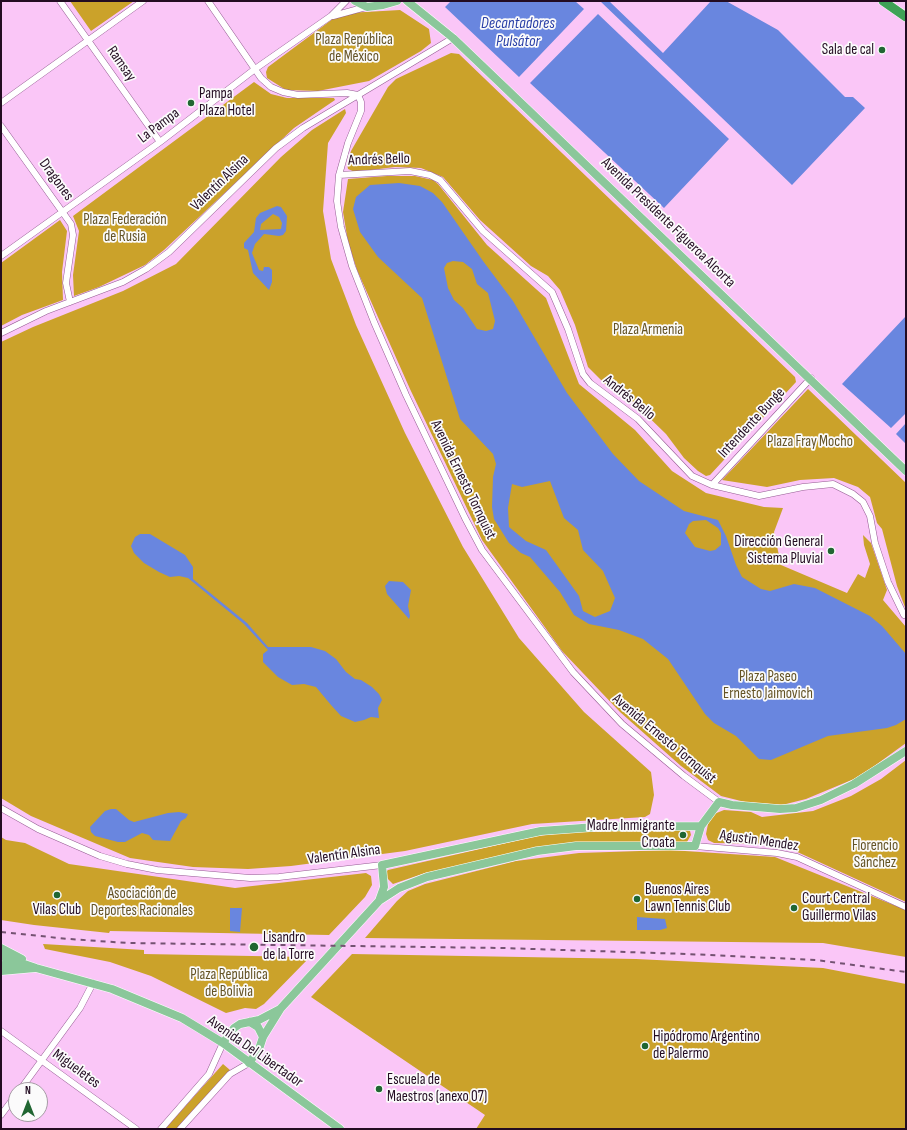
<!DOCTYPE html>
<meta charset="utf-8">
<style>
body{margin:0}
#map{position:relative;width:907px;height:1130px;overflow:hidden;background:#fac6f7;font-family:"Sofia Sans Condensed",sans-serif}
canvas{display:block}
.frame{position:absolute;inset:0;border:2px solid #230c22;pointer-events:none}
.north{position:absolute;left:8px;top:1082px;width:40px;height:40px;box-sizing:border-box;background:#fbfbfb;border:1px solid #a59ba4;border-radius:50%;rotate:0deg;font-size:11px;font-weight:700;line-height:16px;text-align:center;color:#230c22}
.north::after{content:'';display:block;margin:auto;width:14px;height:18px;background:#206632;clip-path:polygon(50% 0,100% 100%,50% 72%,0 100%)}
</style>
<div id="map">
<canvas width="907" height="1130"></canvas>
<div class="frame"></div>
<div class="north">N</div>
</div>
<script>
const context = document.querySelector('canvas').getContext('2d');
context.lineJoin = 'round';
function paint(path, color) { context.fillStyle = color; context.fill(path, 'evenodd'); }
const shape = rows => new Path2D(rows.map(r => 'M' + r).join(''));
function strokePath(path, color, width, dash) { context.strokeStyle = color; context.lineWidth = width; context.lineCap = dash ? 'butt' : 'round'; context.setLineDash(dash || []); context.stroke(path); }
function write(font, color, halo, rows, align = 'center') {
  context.font = font + ' "Sofia Sans Condensed",sans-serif'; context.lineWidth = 3.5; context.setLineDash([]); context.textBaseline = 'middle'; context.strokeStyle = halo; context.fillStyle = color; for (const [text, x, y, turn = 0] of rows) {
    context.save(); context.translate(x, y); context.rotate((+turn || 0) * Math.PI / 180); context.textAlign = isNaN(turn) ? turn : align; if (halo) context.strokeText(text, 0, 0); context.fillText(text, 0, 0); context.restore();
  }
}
const green = shape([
 [70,1,134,1,91,31],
 [400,10,429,29,431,43,421,51,369,81,318,91,286,90,267,78,266,72,268,67,334,18,348,13],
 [451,53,459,54,795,377,796,382,710,475,706,476,698,471,684,458,666,434,630,399,605,384,588,367,575,325,560,290,548,276,531,266,480,220,443,177,421,168,395,167,355,172,348,169,347,164,351,151,388,87,396,79],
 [254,82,271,94,287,98,334,98,335,100,294,128,164,250,145,265,99,287,74,296,73,275,79,231,73,216],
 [345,109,346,113,328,143,323,211,331,259,356,325,405,433,463,547,519,638,584,712,651,772,654,795,650,814,645,817,532,824,405,851,291,866,248,869,193,867,130,858,31,816,1,798,1,342,33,327,123,291,176,264,281,157,312,130],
 [387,176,415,176,433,180,438,184,487,245,546,298,579,384,635,430,672,471,706,493,764,507,783,508,774,532,781,565,847,593,858,574,865,578,870,564,864,545,863,535,871,543,887,590,883,600,906,627,906,743,873,767,854,779,806,799,782,805,745,802,721,796,681,766,620,712,562,651,482,540,410,389,357,270,348,242,343,212,348,179],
 [60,220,67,231,62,272,63,300,22,315,1,326,1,263],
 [808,389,906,483,906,610,897,586,882,529,877,523,870,497,858,487,834,478,800,480,767,487,722,480],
 [906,760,906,902,780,844,714,843,708,840,706,834,708,824,714,814,724,810,751,812,762,817,813,811,851,796,881,779],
 [684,829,690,831,691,835,687,842,682,843,582,843,425,873,393,884,386,877,386,872,388,870,537,836,572,832],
 [1,837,6,840,25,843,69,864,235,888,366,873,371,876,372,885,365,897,329,935,110,931,109,933,34,925,1,920],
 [670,850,775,857,906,910,906,957,823,943,365,938,397,901,408,891,425,884,516,861,579,853],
 [43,944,144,950,144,954,306,957,308,959,264,1004,256,1009,245,1008,226,1013,151,976,110,962,45,949],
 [352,954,636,959,823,968,906,984,906,1129,476,1129,485,1115,311,997],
 [223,1064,230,1070,176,1129,165,1129]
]);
const water = shape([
 [451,1,575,1,584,9,519,77,445,7],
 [600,1,609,1,663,53,711,1,726,1,778,30,845,97,853,97,865,108,792,185],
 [598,14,729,139,664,208,530,83],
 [399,183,420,186,433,193,442,202,483,261,513,301,567,393,613,454,639,481,684,511,718,520,726,536,736,565,742,577,761,589,770,591,794,584,815,588,870,616,882,626,906,654,906,719,896,725,887,728,828,736,771,760,759,759,736,736,714,723,705,714,668,659,643,639,619,630,589,624,574,615,560,592,530,557,521,553,509,543,494,519,492,507,493,477,496,464,493,454,460,419,422,298,378,257,360,232,353,209,356,197,370,185],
 [453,261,463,262,472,269,477,284,488,293,495,321,493,329,486,331,477,329,463,308,454,300,448,288,444,268,447,263],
 [550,481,564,518,578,530,583,550,603,571,615,598,610,611,595,617,583,611,579,596,546,550,526,541,509,527,508,508,512,484,522,487],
 [706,520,718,528,721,533,721,545,715,550,710,551,695,547,685,533,689,524,693,521],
 [277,206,281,207,287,216,286,231,283,235,279,236,264,234,255,244,252,253,259,270,263,271,264,267,269,267,272,270,272,282,269,290,253,273,248,250,244,248,244,243,254,232,256,218,260,213],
 [273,214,279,217,282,223,281,229,260,230,261,224],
 [906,316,906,413,891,428,842,384],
 [906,423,906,444,896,434],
 [140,534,150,534,185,555,193,567,193,579,247,623,268,647,311,647,325,651,336,659,346,672,355,679,361,680,372,687,379,694,382,700,378,708,379,718,371,717,364,720,355,722,341,716,331,705,316,687,304,684,292,685,278,677,263,662,263,654,268,650,244,624,188,578,179,576,170,577,159,572,144,563,134,553,131,546,135,537],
 [389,581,403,582,411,590,408,606,410,616,409,619,387,594,385,586],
 [111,809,116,809,129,820,134,822,168,813,179,812,188,814,186,818,181,821,170,841,153,840,149,835,142,833,125,842,118,842,95,836,91,832,90,827,105,811],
 [230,908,242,908,240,932,230,931],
 [637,917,665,919,667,928,660,930,637,930]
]);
const minor = shape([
 [60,1,160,142],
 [208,1,261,78,271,87,283,92,298,95,347,93,358,95],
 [333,16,366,7],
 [358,95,361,102,361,111,348,143,339,175,337,201,341,227,352,266,374,322,406,395,465,518,482,550,573,672,622,724,684,776,719,802],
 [1,103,143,1],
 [1,126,71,224,73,235,66,283,70,302],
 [339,175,410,171,430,175,440,180,483,231,552,292,568,329,583,374,590,383,638,419,692,476,712,485,759,496,803,487,833,484,853,494,863,502,870,516,875,543,888,582,904,615],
 [1,256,160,142,255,69,331,16,346,1],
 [1,333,46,311,123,282,146,269,169,252,276,148,303,128,453,38],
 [712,485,811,378],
 [1,808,38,829,100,856,127,864,157,870,250,878,279,877,382,865],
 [695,846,777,853,797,857,906,907],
 [1,1031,136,1129],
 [20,1090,80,1008,93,983],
 [1,1115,16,1095],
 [161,1129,209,1074,223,1043],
 [180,1129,230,1074,249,1063]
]);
const major = shape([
 [355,1,367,7,383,5,397,1],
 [407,1,453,38,906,471],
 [379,901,399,888,427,877,537,851,576,846,695,846,701,826,719,802,732,805,780,809,796,808,821,800,854,784,906,751],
 [1,948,22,959],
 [1,956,36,968,112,989,182,1018,223,1043,340,1129],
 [1,965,17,966],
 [1,971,35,968],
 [250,1022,258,1027,263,1037],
 [223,1043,234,1028,240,1024,259,1020,280,1009],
 [249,1063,259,1049,263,1037,281,1008,379,901,384,887,382,865,541,831,596,827,701,826]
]);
const highway = shape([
 [883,1,906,17]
]);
const rail = shape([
 [1,932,69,939,128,943,502,948,687,954,816,960,906,972]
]);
const markers = [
 [882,50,4,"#206632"],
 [191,103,4,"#206632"],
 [831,551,4,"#206632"],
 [683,835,4,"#206632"],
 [57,895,4,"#206632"],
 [637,899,4,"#206632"],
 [794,908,4,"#206632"],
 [254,947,5,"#206632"],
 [645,1046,4,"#206632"],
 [379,1089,4,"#206632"]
];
const parkNames = [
 ["Plaza República",354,40],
 ["de México",354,57],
 ["Plaza Federación",125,220],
 ["de Rusia",125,237],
 ["Plaza Armenia",648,330],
 ["Plaza Fray Mocho",810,442],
 ["Plaza Paseo",768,677],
 ["Ernesto Jaimovich",768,694],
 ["Florencio",875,846],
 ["Sánchez",875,863],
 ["Asociación de",142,894],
 ["Deportes Racionales",142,911],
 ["Plaza República",229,975],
 ["de Bolivia",229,992]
];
const poiNames = [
 ["Sala de cal",874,50,"right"],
 ["Pampa",199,94],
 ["Plaza Hotel",199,111],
 ["Dirección General",823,542,"right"],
 ["Sistema Pluvial",823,559,"right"],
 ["Madre Inmigrante",675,826,"right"],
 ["Croata",675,843,"right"],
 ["Buenos Aires",645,890],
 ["Lawn Tennis Club",645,907],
 ["Court Central",802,899],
 ["Guillermo Vilas",802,916],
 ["Vilas Club",57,910,"center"],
 ["Lisandro",263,938],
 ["de la Torre",263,955],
 ["Hipódromo Argentino",653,1037],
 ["de Palermo",653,1054],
 ["Escuela de",387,1080],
 ["Maestros (anexo 07)",387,1097]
];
const streetNames = [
 ["Ramsay",121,64,55],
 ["La Pampa",159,126,-37],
 ["Andrés Bello",379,160,-2],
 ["Dragones",56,180,54],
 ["Valentín Alsina",220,183,-44],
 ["Avenida Presidente Figueroa Alcorta",668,223,44],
 ["Andrés Bello",629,398,39],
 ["Intendente Bunge",752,423,-47],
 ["Avenida Ernesto Tornquist",463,480,64],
 ["Avenida Ernesto Tornquist",664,739,40],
 ["Agustin Mendez",759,841,8],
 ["Valentín Alsina",344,855,-8],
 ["Avenida Del Libertador",255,1052,35],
 ["Migueletes",76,1069,36]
];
const waterNames = [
 ["Decantadores",518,24],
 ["Pulsátor",518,42]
];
paint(green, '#cba22a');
paint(water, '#6986df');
strokePath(minor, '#955b93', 7);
strokePath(major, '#fff', 9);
strokePath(highway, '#fff', 10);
strokePath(minor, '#fff', 6);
strokePath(major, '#8bc79a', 8);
strokePath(highway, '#3ea256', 9);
strokePath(rail, '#745272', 2, [5, 5]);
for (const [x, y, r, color] of markers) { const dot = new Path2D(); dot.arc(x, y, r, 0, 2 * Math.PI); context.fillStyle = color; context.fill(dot); strokePath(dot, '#fbfbfb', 1.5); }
write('15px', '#645325', '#fbfbfb', parkNames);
write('15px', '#230c22', '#fbfbfb', poiNames, 'left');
write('15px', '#230c22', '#fbfbfb', streetNames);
write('italic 16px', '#293fa7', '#fbfbfb', waterNames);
</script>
